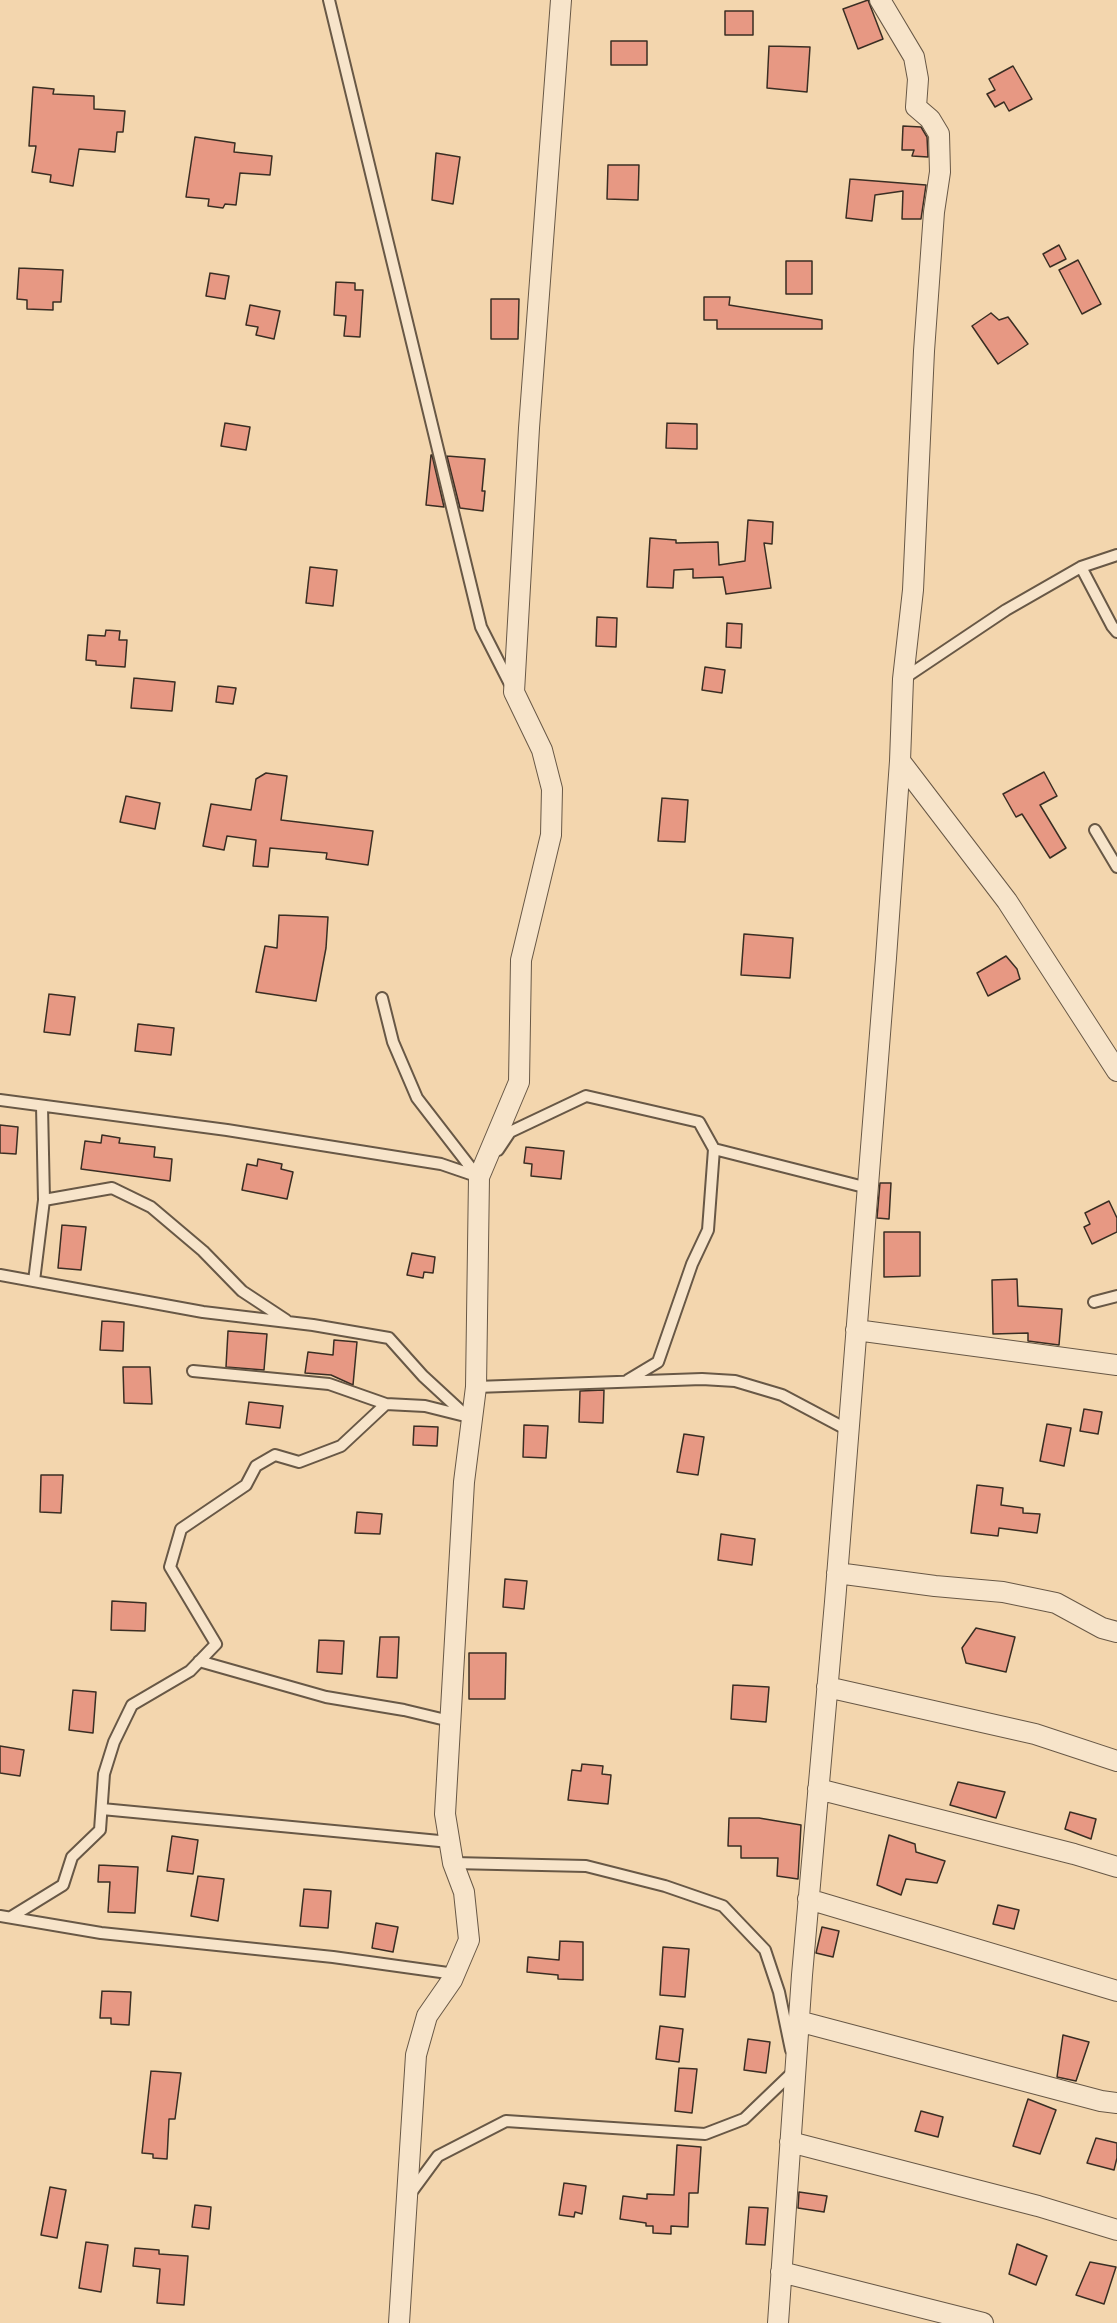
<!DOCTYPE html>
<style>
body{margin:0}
canvas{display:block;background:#f3d6ae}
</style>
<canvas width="1117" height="2323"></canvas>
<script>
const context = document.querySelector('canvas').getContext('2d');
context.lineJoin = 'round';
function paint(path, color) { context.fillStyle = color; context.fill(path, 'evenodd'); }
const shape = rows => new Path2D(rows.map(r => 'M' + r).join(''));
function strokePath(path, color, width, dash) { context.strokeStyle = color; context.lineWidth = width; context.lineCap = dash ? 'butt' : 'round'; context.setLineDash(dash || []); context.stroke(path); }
const building = shape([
 [868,0,883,39,858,49,843,9,868,0],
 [725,11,753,11,753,35,725,35,725,11],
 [611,41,647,41,647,65,611,65,611,41],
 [769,46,810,47,807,92,767,88,769,46],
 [1013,66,1032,99,1009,111,1004,102,995,107,987,94,995,90,989,79,1013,66],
 [33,87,54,89,53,94,94,96,94,109,125,111,123,132,117,132,115,152,79,149,73,186,50,182,51,175,32,172,36,146,29,146,33,87],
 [903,126,921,127,927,137,928,157,912,156,914,150,902,150,903,126],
 [195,137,235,143,234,152,272,156,270,175,240,173,236,205,225,204,223,208,208,206,209,199,186,197,195,137],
 [436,153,460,157,453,204,432,200,436,153],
 [608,165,639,165,638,200,607,199,608,165],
 [850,179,926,185,921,219,902,219,903,191,875,195,872,221,846,218,850,179],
 [1059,245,1066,259,1050,267,1043,254,1059,245],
 [1078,260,1101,304,1082,314,1059,270,1078,260],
 [786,261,812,261,812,294,786,294,786,261],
 [19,268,63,270,61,302,53,302,53,310,27,309,27,300,17,299,19,268],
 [210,273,229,276,225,299,206,296,210,273],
 [336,282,355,283,355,290,363,290,360,337,344,336,346,316,334,315,336,282],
 [704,297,730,297,729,305,822,320,822,329,717,329,717,320,704,320,704,297],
 [491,299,519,299,518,339,491,339,491,299],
 [250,305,280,311,274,339,256,335,258,327,246,325,250,305],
 [991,313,999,320,1008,317,1028,344,998,364,972,326,991,313],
 [225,423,250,427,246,450,221,446,225,423],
 [667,423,697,424,697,449,666,448,667,423],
 [431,455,432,455,444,507,426,505,431,455],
 [447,456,485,459,482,491,485,491,483,511,460,508,447,456],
 [748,520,773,522,772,544,764,543,771,588,726,594,723,577,693,578,693,569,674,570,673,588,647,587,650,538,676,540,676,543,718,542,719,565,745,561,748,520],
 [310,567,337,570,333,606,306,603,310,567],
 [597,617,617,618,616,647,596,646,597,617],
 [727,623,742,624,741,648,726,647,727,623],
 [106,630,120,631,119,640,127,640,125,667,96,665,96,661,86,660,88,635,105,636,106,630],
 [705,667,725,670,722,693,702,690,705,667],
 [134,678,175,682,172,711,131,708,134,678],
 [218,686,236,688,233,704,216,702,218,686],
 [1044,772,1057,796,1040,805,1066,848,1050,858,1022,814,1016,817,1003,794,1044,772],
 [266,773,287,776,281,820,373,831,368,865,326,859,327,853,270,848,268,867,253,866,256,840,227,836,224,850,203,846,211,804,251,810,256,779,266,773],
 [126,796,160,803,155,829,120,822,126,796],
 [662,798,688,800,685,842,658,841,662,798],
 [279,915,328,917,326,948,316,1001,256,992,265,946,277,948,279,915],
 [744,934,793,938,790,978,741,975,744,934],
 [1006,956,1017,969,1020,979,988,996,977,973,1006,956],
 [49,994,75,997,70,1035,44,1032,49,994],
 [138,1024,174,1028,171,1055,135,1051,138,1024],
 [0,1125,18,1127,16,1154,0,1153,0,1125],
 [102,1135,120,1138,119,1143,155,1147,154,1157,172,1159,170,1181,81,1169,85,1141,101,1143,102,1135],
 [526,1147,564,1151,561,1179,531,1176,532,1164,524,1163,526,1147],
 [258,1159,282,1164,281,1169,293,1172,287,1199,242,1190,247,1164,257,1166,258,1159],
 [880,1183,891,1183,889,1219,877,1218,880,1183],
 [1109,1201,1117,1218,1117,1232,1092,1244,1084,1227,1090,1224,1085,1213,1109,1201],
 [62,1225,86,1227,81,1270,58,1268,62,1225],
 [884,1232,920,1232,920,1276,884,1277,884,1232],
 [412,1253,435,1257,433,1273,424,1272,423,1278,407,1275,412,1253],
 [1017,1279,1018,1306,1062,1309,1059,1345,1028,1341,1028,1333,993,1334,992,1280,1017,1279],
 [102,1321,124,1322,123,1351,100,1350,102,1321],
 [228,1331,267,1334,264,1370,226,1367,228,1331],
 [334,1340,357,1342,353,1385,331,1375,305,1373,308,1352,333,1355,334,1340],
 [123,1367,150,1367,152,1404,124,1403,123,1367],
 [604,1390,603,1423,579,1422,580,1391,604,1390],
 [249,1402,283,1406,280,1428,246,1424,249,1402],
 [1084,1409,1102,1412,1098,1434,1080,1431,1084,1409],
 [1047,1424,1071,1428,1064,1466,1040,1461,1047,1424],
 [524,1425,548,1426,546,1458,523,1457,524,1425],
 [414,1426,438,1427,437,1446,413,1445,414,1426],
 [684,1434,704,1437,698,1475,677,1472,684,1434],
 [41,1475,63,1475,61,1513,40,1512,41,1475],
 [977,1485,1003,1488,1001,1505,1023,1508,1023,1513,1040,1514,1037,1533,999,1528,998,1536,971,1533,977,1485],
 [357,1512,382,1514,380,1534,355,1533,357,1512],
 [721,1534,755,1539,752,1565,718,1560,721,1534],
 [505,1579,527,1581,524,1609,503,1607,505,1579],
 [112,1601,146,1603,145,1631,111,1630,112,1601],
 [976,1628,1015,1637,1006,1672,966,1663,962,1648,976,1628],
 [380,1637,399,1637,397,1678,377,1677,380,1637],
 [319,1640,344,1641,342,1674,317,1672,319,1640],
 [469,1653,506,1653,505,1699,469,1699,469,1653],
 [733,1685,769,1687,766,1722,731,1719,733,1685],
 [73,1690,96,1692,93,1733,69,1730,73,1690],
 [0,1746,24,1750,20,1776,0,1773,0,1746],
 [582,1764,603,1766,602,1774,611,1775,608,1804,568,1800,572,1770,581,1771,582,1764],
 [958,1782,1005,1792,996,1818,950,1805,958,1782],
 [1070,1812,1096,1819,1091,1839,1065,1829,1070,1812],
 [729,1818,759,1818,801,1825,798,1879,777,1876,778,1858,741,1858,741,1846,728,1846,729,1818],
 [889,1835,915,1844,916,1852,945,1861,937,1883,906,1879,901,1895,877,1885,889,1835],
 [172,1836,198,1840,193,1874,167,1871,172,1836],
 [99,1865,138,1867,135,1913,108,1912,110,1882,98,1882,99,1865],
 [198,1876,224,1879,218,1921,191,1916,198,1876],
 [304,1889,331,1891,328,1928,300,1926,304,1889],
 [998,1905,1019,1910,1014,1929,993,1924,998,1905],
 [376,1923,398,1927,393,1952,372,1948,376,1923],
 [822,1927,839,1931,833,1957,816,1953,822,1927],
 [560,1941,583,1942,583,1980,558,1979,558,1975,527,1972,528,1957,559,1960,560,1941],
 [663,1947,689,1949,685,1997,660,1995,663,1947],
 [102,1991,131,1992,129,2025,111,2024,111,2018,100,2018,102,1991],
 [660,2026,683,2029,679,2062,656,2059,660,2026],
 [1063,2035,1089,2042,1076,2081,1057,2077,1063,2035],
 [748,2039,770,2042,766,2073,744,2070,748,2039],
 [679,2068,697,2069,692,2113,675,2111,679,2068],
 [151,2071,181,2073,175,2119,169,2119,167,2159,153,2158,153,2154,142,2153,151,2071],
 [1028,2099,1056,2110,1040,2154,1013,2146,1028,2099],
 [921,2111,943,2117,938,2137,915,2131,921,2111],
 [1096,2138,1117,2143,1117,2158,1114,2170,1087,2163,1096,2138],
 [677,2145,701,2147,698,2193,689,2193,688,2227,671,2226,671,2234,653,2233,653,2226,646,2226,646,2223,620,2219,623,2196,647,2199,647,2194,674,2195,677,2145],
 [564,2183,586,2186,582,2214,575,2212,574,2217,559,2215,564,2183],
 [50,2187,66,2190,57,2238,41,2235,50,2187],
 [799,2192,827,2196,824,2212,798,2208,799,2192],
 [195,2205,211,2207,209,2229,192,2227,195,2205],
 [749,2207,768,2208,765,2245,746,2244,749,2207],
 [86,2242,108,2245,101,2292,79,2288,86,2242],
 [1017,2244,1047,2256,1036,2285,1009,2274,1017,2244],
 [135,2248,159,2250,159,2254,188,2256,184,2305,157,2303,160,2269,133,2266,135,2248],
 [1090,2262,1116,2267,1104,2304,1076,2295,1090,2262]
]);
const service = shape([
 [329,0,481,627,512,688],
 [1081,567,1112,626,1117,632],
 [903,679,1006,610,1081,567,1117,555],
 [1095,830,1117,867],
 [382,998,393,1042,417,1098,478,1177],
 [0,1100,227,1130,441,1164,479,1177],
 [42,1106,44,1200,112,1188,151,1207,203,1251,242,1291,286,1320],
 [498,1150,510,1132,586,1096,699,1122,714,1149,868,1188],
 [0,1275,203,1312,313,1325,389,1338,423,1376,462,1412],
 [34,1281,44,1200],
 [1094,1302,1117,1296],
 [193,1371,329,1384,386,1404],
 [628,1380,658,1362,692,1264,708,1230,714,1149],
 [476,1387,702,1379,735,1381,782,1395,848,1430],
 [199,1661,326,1697,404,1710,450,1721],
 [102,1809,450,1842],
 [453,1863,586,1866,665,1886,723,1906,765,1950,779,1992,791,2050],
 [0,1916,101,1933,333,1957,455,1974],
 [11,1917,63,1885,72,1857,100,1830,104,1774,114,1742,132,1705,190,1671,216,1644,170,1567,181,1529,246,1485,256,1466,275,1455,299,1462,341,1446,386,1404,425,1406,473,1418],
 [410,2194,438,2156,506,2121,705,2134,744,2119,794,2071]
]);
const minor = shape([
 [900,761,1007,901,1117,1071],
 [856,1330,1117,1365],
 [837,1573,935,1586,1003,1592,1056,1603,1102,1628,1117,1632],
 [827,1687,1035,1734,1117,1761],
 [818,1789,1074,1854,1117,1867],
 [808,1899,1117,1991],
 [798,2021,1101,2101,1117,2103],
 [790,2142,1038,2206,1117,2230],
 [781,2272,983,2323],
 [399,2323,416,2055,427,2016,452,1980,469,1940,464,1892,453,1863,445,1814,464,1482,476,1387,479,1177,519,1082,521,960,551,835,552,789,542,750,514,692,529,428,561,0],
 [778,2323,802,1975,835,1602,886,958,900,761,903,679,913,590,924,351,934,212,940,172,939,134,930,119,916,107,918,79,914,57,880,0]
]);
paint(building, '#e79883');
strokePath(building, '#3a2e23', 1.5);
strokePath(service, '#685846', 14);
strokePath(minor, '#685846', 22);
strokePath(service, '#f7e4ca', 10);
strokePath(minor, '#f7e4ca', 20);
</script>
